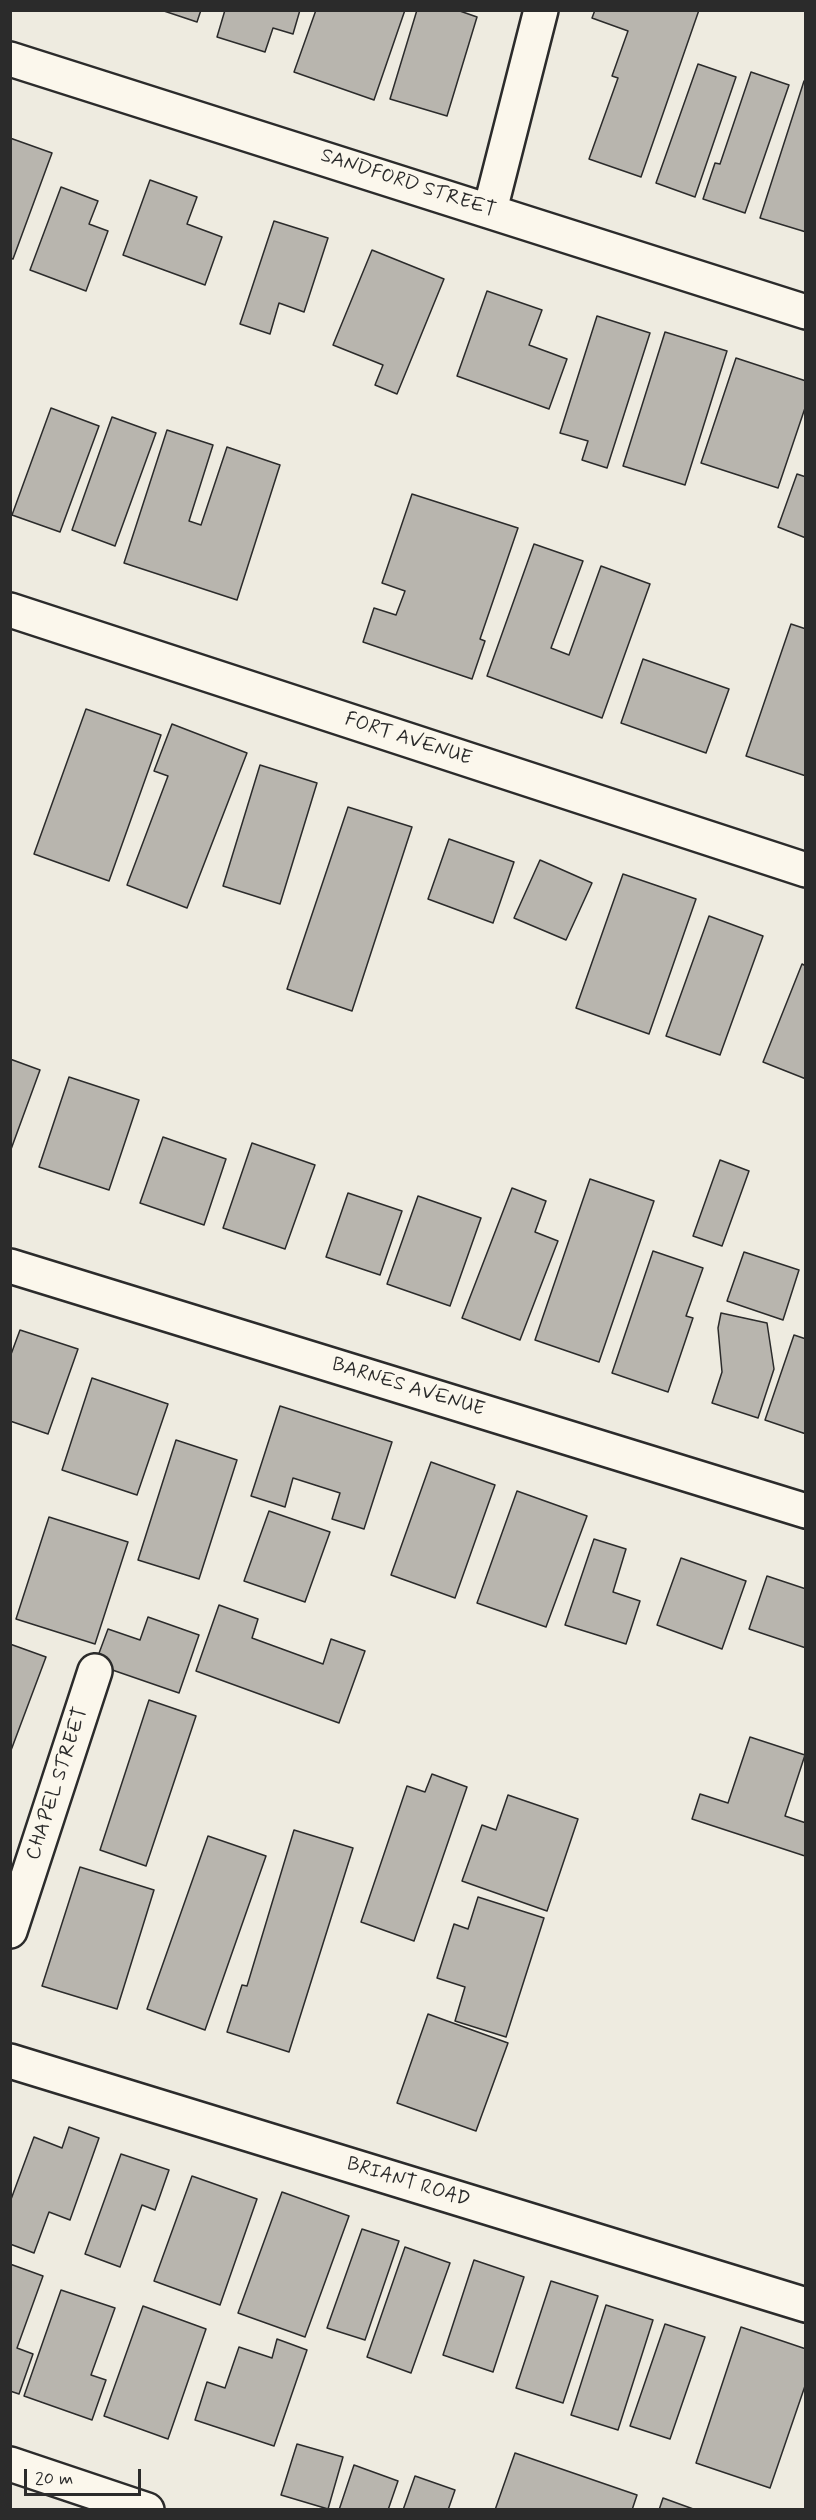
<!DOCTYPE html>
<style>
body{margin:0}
#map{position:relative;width:816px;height:2520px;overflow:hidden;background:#eeebe0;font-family:Mynerve,sans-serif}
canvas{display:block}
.frame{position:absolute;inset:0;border:12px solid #2b2b2b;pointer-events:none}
.scale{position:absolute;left:24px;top:2469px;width:117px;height:27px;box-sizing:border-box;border:3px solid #2b2b2b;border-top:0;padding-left:8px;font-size:18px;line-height:21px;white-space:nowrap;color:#2b2b2b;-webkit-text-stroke:4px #fbf7ec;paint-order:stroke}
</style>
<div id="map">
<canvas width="816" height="2520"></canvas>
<div class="frame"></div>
<div class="scale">20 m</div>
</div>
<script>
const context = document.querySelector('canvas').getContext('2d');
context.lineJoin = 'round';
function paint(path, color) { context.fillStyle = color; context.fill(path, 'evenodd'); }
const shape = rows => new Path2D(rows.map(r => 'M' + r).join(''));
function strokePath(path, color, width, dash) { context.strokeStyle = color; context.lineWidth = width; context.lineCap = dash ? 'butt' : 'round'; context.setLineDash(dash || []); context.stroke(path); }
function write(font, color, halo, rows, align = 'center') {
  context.font = font + ' Mynerve,sans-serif'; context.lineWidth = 5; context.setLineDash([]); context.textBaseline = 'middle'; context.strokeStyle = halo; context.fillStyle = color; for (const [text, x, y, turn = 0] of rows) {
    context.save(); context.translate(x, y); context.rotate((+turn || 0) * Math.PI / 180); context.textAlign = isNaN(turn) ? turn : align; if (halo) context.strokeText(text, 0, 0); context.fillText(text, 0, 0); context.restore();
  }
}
const building = shape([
 [161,10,201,10,197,22,161,10],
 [225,10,300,10,293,34,273,28,265,52,217,37,225,10],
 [316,10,405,10,374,100,294,72,316,10],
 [417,10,457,10,477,17,447,116,390,99,417,10],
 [595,10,699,10,641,177,589,159,618,78,612,76,628,31,592,18,595,10],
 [698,64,736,77,695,197,656,183,698,64],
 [751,72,789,85,745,213,703,199,715,163,720,164,751,72],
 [804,81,806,81,806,232,760,218,804,81],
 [10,138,52,153,13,259,10,258,10,138],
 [150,180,197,197,187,224,222,237,205,285,123,255,150,180],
 [61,187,98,201,89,224,108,231,86,291,30,270,61,187],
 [274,221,328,238,304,312,279,303,270,334,240,324,274,221],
 [372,250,444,279,397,394,375,385,383,365,333,345,372,250],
 [487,291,542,310,529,345,567,359,549,409,457,376,487,291],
 [597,316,650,333,607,468,582,460,588,441,560,433,597,316],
 [665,332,727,351,685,485,623,466,665,332],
 [736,358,806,381,806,405,778,488,701,463,736,358],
 [51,408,99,426,60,532,12,515,51,408],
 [112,417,156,433,115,546,72,530,112,417],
 [167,430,213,445,189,521,201,525,227,447,280,465,237,600,124,563,167,430],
 [797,474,806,477,806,538,778,527,797,474],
 [412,494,518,528,480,639,485,641,472,679,363,642,374,608,396,615,405,591,382,583,412,494],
 [534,544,583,561,551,648,569,655,601,566,650,584,602,718,487,676,534,544],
 [791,624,806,629,806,776,746,756,791,624],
 [643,659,729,689,706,753,621,723,643,659],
 [86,709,161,735,109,881,34,854,86,709],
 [172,724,247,753,187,908,127,885,168,776,154,771,172,724],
 [260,765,317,783,280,904,223,886,260,765],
 [348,807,412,827,352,1011,287,989,348,807],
 [449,839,514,862,493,923,428,899,449,839],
 [540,860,592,883,566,940,514,918,540,860],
 [623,874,696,899,649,1034,576,1008,623,874],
 [709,916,763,936,720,1055,666,1036,709,916],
 [802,964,806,966,806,1079,763,1062,802,964],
 [10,1059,40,1070,10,1152,10,1059],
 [69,1077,139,1100,109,1190,39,1167,69,1077],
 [163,1137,226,1159,204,1225,140,1203,163,1137],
 [252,1143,315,1165,285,1249,223,1228,252,1143],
 [720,1160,749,1171,722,1246,693,1236,720,1160],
 [590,1179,654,1201,599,1362,535,1340,590,1179],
 [512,1188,546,1201,535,1232,558,1241,520,1340,462,1318,512,1188],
 [348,1193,402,1211,380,1275,326,1257,348,1193],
 [418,1196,481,1218,450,1306,387,1284,418,1196],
 [653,1251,703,1268,686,1316,693,1318,668,1392,612,1373,653,1251],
 [744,1252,799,1270,783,1320,727,1301,744,1252],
 [721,1313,767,1323,774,1369,758,1418,712,1403,722,1372,718,1328,721,1313],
 [20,1330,78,1349,48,1434,10,1421,10,1357,20,1330],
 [794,1335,806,1339,806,1434,765,1420,794,1335],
 [92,1378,168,1404,137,1495,62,1470,92,1378],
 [280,1406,392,1442,364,1529,332,1519,340,1493,293,1478,285,1507,251,1496,280,1406],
 [176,1440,237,1460,199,1579,138,1560,176,1440],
 [431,1462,495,1485,455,1598,391,1575,431,1462],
 [517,1491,587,1516,546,1627,477,1603,517,1491],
 [269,1511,330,1532,305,1602,244,1581,269,1511],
 [49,1517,128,1542,95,1644,16,1619,49,1517],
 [594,1539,626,1549,613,1592,640,1601,626,1644,565,1625,594,1539],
 [681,1558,746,1581,722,1649,657,1625,681,1558],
 [767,1576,806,1589,806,1648,749,1629,767,1576],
 [219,1605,258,1619,252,1638,323,1664,331,1639,365,1651,339,1723,196,1671,219,1605],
 [148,1617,199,1635,179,1693,95,1664,108,1629,140,1640,148,1617],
 [10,1644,46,1657,10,1753,10,1644],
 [149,1700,196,1716,146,1866,100,1850,149,1700],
 [750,1737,805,1755,785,1816,806,1823,805,1856,692,1819,700,1794,728,1803,750,1737],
 [432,1774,467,1787,414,1941,361,1922,407,1786,425,1792,432,1774],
 [508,1795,578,1819,547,1911,462,1881,482,1825,496,1830,508,1795],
 [294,1830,353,1848,289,2052,227,2032,242,1985,247,1986,294,1830],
 [208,1836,266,1856,205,2030,147,2009,208,1836],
 [80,1867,154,1890,117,2009,42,1986,80,1867],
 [478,1897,544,1918,506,2037,455,2021,465,1987,437,1978,454,1924,468,1929,478,1897],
 [428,2014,508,2043,476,2131,397,2103,428,2014],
 [69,2127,99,2138,70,2220,49,2212,34,2253,10,2244,10,2202,34,2137,62,2148,69,2127],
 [121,2154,169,2170,155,2210,142,2205,120,2267,85,2254,121,2154],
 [192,2176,257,2199,220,2305,154,2281,192,2176],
 [282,2192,349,2216,305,2337,238,2313,282,2192],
 [362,2229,399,2241,365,2340,327,2328,362,2229],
 [405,2247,450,2263,411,2373,367,2357,405,2247],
 [474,2260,524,2277,493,2372,443,2355,474,2260],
 [10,2264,43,2276,17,2348,33,2354,19,2394,10,2391,10,2264],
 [551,2281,598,2296,563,2403,516,2388,551,2281],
 [61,2290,115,2308,91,2375,106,2380,92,2420,24,2396,61,2290],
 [606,2305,653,2320,618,2430,571,2415,606,2305],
 [143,2306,206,2329,168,2439,104,2416,143,2306],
 [665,2324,705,2337,670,2439,630,2426,665,2324],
 [741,2327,806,2349,806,2383,770,2488,696,2463,741,2327],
 [277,2339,307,2350,274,2446,195,2420,207,2382,225,2388,239,2347,272,2358,277,2339],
 [297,2444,343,2457,328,2509,281,2495,297,2444],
 [515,2453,637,2495,632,2510,495,2510,515,2453],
 [354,2465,398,2481,388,2510,339,2510,354,2465],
 [415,2476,455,2490,448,2510,403,2510,415,2476],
 [663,2498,696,2510,659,2510,663,2498]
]);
const street = shape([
 [10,59,806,312],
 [490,210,541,10],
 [10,610,806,870],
 [10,1266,806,1511],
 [10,1931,95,1671],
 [10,2061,806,2305],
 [10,2464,147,2510]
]);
const streetNames = [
 ["SANDFORD STREET",408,184,18],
 ["FORT AVENUE",408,740,18],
 ["BARNES AVENUE",408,1388,17],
 ["CHAPEL STREET",58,1784,-72],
 ["BRIANT ROAD",408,2183,17]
];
paint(building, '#b8b5ae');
strokePath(building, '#2b2b2b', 1.5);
strokePath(street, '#2b2b2b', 38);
strokePath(street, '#fbf7ec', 33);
write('20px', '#2b2b2b', '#fbf7ec', streetNames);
</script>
